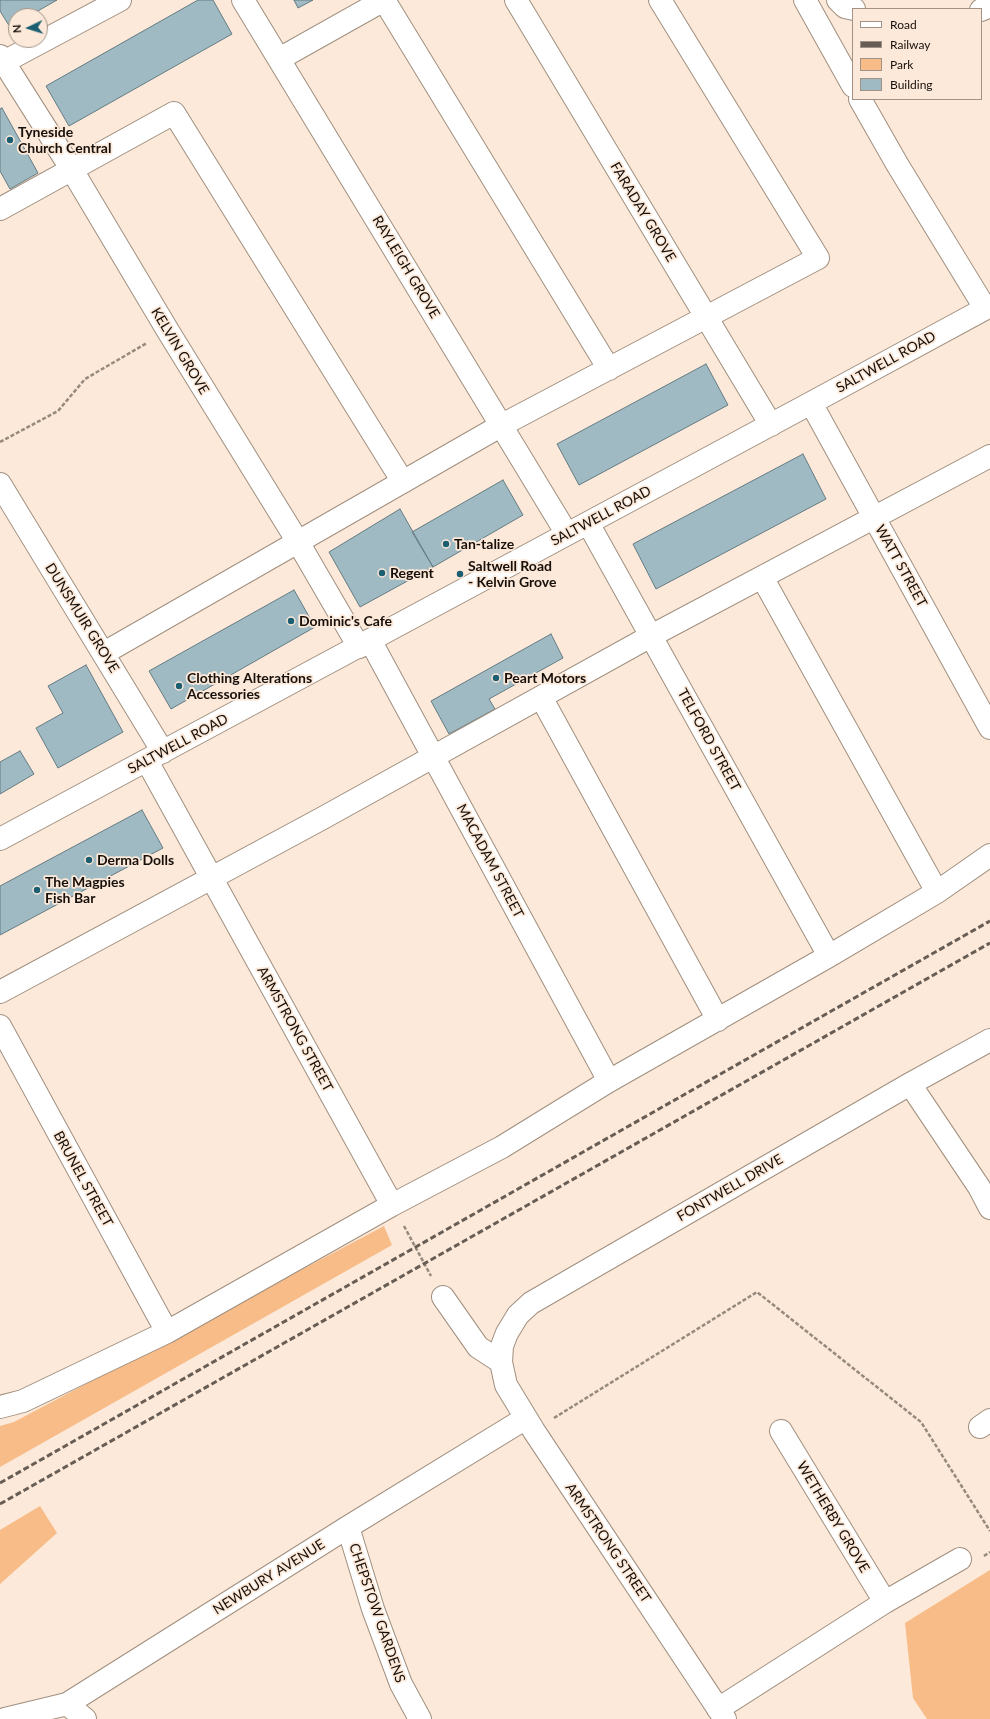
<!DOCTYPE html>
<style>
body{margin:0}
#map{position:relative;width:990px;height:1719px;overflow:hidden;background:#fce9d9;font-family:Lato,sans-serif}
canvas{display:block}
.legend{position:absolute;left:852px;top:8px;width:130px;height:92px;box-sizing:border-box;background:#fce9d9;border:1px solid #a09286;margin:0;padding:5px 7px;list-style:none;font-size:12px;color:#160f0a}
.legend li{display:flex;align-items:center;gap:8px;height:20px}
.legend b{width:20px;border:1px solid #a09286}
.north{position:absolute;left:8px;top:8px;width:40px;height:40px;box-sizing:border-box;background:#fce9d9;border:1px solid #a09286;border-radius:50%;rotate:266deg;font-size:11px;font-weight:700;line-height:16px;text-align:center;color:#160f0a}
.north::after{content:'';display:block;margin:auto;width:14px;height:18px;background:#1b5e72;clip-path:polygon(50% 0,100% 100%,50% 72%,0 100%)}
</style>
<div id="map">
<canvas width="990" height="1719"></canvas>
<ul class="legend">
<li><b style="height:5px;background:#fff"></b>Road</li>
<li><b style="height:5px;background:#685d54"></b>Railway</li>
<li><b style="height:11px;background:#f7bc88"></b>Park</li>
<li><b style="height:11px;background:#a0bac3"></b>Building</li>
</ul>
<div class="north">N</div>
</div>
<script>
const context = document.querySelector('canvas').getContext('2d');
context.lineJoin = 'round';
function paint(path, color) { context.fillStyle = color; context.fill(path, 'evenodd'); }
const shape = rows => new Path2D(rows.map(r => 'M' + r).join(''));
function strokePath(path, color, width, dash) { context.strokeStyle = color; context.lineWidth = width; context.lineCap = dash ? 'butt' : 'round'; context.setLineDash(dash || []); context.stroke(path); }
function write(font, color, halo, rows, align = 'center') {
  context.font = font + ' Lato,sans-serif'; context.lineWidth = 3.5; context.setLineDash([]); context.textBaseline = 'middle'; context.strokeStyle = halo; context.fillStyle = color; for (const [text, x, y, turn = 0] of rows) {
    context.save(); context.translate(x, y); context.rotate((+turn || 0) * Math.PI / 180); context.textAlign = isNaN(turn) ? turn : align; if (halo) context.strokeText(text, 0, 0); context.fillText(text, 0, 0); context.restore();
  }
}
const green = shape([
 [384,1226,392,1245,0,1467,0,1426,14,1422],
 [40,1506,57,1533,0,1584,0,1530],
 [990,1570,990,1719,927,1719,913,1698,905,1623]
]);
const building = shape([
 [0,0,57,0,29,16,16,16,16,23,10,27,0,11,0,0],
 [198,0,213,0,232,34,69,126,46,86,198,0],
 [294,0,313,0,298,8,294,0],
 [2,108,38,173,10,189,0,171,0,109,2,108],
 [706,364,728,405,579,485,557,444,706,364],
 [803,454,826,499,656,589,633,544,803,454],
 [503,480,523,515,433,567,412,532,503,480],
 [400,509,433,567,360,607,329,552,400,509],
 [294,590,315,627,171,709,149,671,294,590],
 [551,634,563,658,489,699,495,709,449,734,431,701,551,634],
 [86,665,123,732,58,768,36,728,63,713,48,686,86,665],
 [20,751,34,774,0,794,0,762,20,751],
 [142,810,163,848,0,935,0,886,142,810]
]);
const path = shape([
 [0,442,58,411,85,379,147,343],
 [404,1226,431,1276],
 [554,1418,757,1292,921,1422,990,1531],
 [984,1556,990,1552]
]);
const minor = shape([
 [243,0,567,534],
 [384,0,609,369],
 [516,0,771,425],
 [805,0,853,86],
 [838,0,845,7,854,9],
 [981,10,990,6],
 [0,56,72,170,168,331,298,542,359,647],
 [279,59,384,0],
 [0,64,120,0],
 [860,99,897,164,985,308],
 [0,209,174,113,403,482],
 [811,403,990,728],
 [0,484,163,752],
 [588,523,829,956],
 [762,577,937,892],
 [370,640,609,1081],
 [104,653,502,425,818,258,660,0],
 [541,697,718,1020],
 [147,761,392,1205],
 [0,839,811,403,990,306],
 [0,992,321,819,651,636,990,456],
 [0,1026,167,1332],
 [910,1084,979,1187,990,1208],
 [443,1297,478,1347,501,1362],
 [0,1407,23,1401,167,1332,392,1205,502,1147,609,1081,829,956,937,892,990,855],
 [980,1427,990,1420],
 [781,1431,885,1602],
 [348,1527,373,1609,401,1684,420,1719],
 [67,1704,85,1719],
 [718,1709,885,1602,960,1559],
 [5,1719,67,1704,348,1527,526,1418],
 [725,1719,534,1431,506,1385,501,1362,502,1346,507,1333,518,1315,531,1303,910,1084,990,1040]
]);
const rail = shape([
 [0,1483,990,921],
 [0,1504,990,943]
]);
const markers = [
 [10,140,4,"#1b5e72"],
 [446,544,4,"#1b5e72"],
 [382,573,4,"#1b5e72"],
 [460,574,4,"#1b5e72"],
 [291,621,4,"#1b5e72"],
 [496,678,4,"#1b5e72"],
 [179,686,4,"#1b5e72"],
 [89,860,4,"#1b5e72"],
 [37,890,4,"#1b5e72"]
];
const poiNames = [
 ["Tyneside",18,132],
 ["Church Central",18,148],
 ["Tan-talize",454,544],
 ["Saltwell Road",468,566],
 ["- Kelvin Grove",468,582],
 ["Regent",390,573],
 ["Dominic's Cafe",299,621],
 ["Clothing Alterations",187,678],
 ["Accessories",187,694],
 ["Peart Motors",504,678],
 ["Derma Dolls",97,860],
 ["The Magpies",45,882],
 ["Fish Bar",45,898]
];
const streetNames = [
 ["FARADAY GROVE",643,212,59],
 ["RAYLEIGH GROVE",406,267,59],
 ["KELVIN GROVE",180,351,59],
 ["SALTWELL ROAD",886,362,-29],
 ["SALTWELL ROAD",601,516,-28],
 ["WATT STREET",901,566,61],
 ["DUNSMUIR GROVE",82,618,58],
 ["TELFORD STREET",709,740,61],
 ["SALTWELL ROAD",178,744,-28],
 ["MACADAM STREET",490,861,62],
 ["ARMSTRONG STREET",295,1029,61],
 ["BRUNEL STREET",83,1179,61],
 ["FONTWELL DRIVE",730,1188,-30],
 ["WETHERBY GROVE",833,1517,59],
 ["ARMSTRONG STREET",608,1543,56],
 ["NEWBURY AVENUE",269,1577,-32],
 ["CHEPSTOW GARDENS",377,1613,71]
];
paint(green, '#f7bc88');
paint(building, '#a0bac3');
strokePath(building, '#637b83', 1);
strokePath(minor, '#a08f7f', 24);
strokePath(path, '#96897d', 2.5, [4, 2]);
strokePath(minor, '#fff', 22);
strokePath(rail, '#685d54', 3, [6, 3]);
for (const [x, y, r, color] of markers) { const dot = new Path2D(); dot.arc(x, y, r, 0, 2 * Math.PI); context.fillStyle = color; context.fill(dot); strokePath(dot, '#fce9d9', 1.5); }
write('bold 14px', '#160f0a', '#fce9d9', poiNames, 'left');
write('14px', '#160f0a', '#fce9d9', streetNames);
</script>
